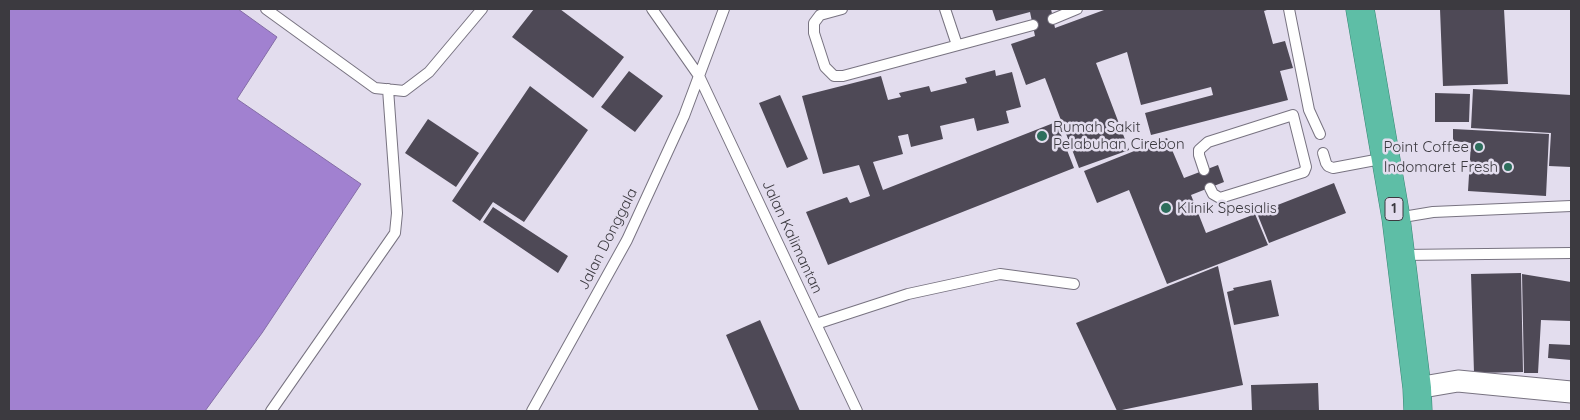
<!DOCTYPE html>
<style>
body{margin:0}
#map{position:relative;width:1580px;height:420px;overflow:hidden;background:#e3ddee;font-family:Quicksand,sans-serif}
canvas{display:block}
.frame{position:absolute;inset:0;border:10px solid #3c3a40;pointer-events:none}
</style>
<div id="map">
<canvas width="1580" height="420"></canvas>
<div class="frame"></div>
</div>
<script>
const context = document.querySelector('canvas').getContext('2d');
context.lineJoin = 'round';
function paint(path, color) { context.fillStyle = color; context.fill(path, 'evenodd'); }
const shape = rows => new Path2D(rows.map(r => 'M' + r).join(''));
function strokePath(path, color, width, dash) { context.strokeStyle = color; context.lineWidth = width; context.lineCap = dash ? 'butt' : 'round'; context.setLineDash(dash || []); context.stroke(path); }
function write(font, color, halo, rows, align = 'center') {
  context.font = font + ' Quicksand,sans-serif'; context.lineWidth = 5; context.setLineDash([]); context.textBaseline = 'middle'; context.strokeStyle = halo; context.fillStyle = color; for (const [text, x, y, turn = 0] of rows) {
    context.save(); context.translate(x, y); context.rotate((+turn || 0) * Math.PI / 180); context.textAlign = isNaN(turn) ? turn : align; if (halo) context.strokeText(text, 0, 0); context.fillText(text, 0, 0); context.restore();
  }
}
const water = shape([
 [9,9,238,9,277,37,237,99,361,184,262,333,205,411,9,411,9,9]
]);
const building = shape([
 [534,9,560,9,624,57,593,98,512,37],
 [992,9,1051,9,1055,28,1104,10,1103,9,1270,9,1264,11,1273,44,1285,41,1293,68,1280,71,1288,100,1151,135,1145,113,1213,95,1211,87,1141,105,1127,52,1096,63,1129,150,1079,168,1045,78,1026,85,1011,44,1035,36,1030,12,996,21],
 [1440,9,1504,9,1508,84,1443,86],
 [995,70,996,76,1012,72,1021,107,1006,111,1009,123,977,131,974,118,940,126,943,139,911,147,908,134,898,136,903,154,873,162,883,190,1056,122,1074,168,828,265,806,212,847,197,850,203,870,196,859,165,823,174,802,96,881,76,888,100,901,97,899,93,929,86,931,92,967,83,965,78],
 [629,71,663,96,635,132,601,107],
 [530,86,588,130,524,222,493,202,480,221,452,201],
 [1473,89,1571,95,1571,167,1549,166,1551,133,1471,128],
 [1435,93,1470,94,1469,122,1435,122],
 [780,95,808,159,787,168,759,103],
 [428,119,479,153,456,187,405,153],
 [1453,129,1549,134,1546,196,1468,191,1471,143,1453,141],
 [1167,138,1184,178,1218,165,1224,182,1191,195,1206,233,1255,214,1268,245,1167,284,1129,190,1097,203,1084,171],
 [1334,183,1346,213,1269,243,1257,213],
 [493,207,568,256,558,273,483,222],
 [1218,266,1243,385,1117,411,1076,323],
 [1521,273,1523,372,1474,373,1471,274],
 [1522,274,1571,282,1571,321,1541,320,1538,373,1524,373],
 [1271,280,1279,316,1234,325,1227,292,1234,290,1233,288],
 [760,320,800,411,759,411,726,335],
 [1549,344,1571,345,1571,360,1548,358],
 [1318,383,1319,411,1252,411,1251,385]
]);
const service = shape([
 [266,9,375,88,404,91,429,72,482,9],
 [652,9,699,76,857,411],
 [842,9,820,15,814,23,814,33,825,67,834,76,843,76,1033,25],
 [945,9,957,45],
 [1289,9,1309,110,1320,134],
 [1053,19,1077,9],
 [1323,153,1326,163,1328,166,1333,168,1386,158],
 [1204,170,1199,155,1199,150,1208,142,1293,115,1306,167,1304,172,1220,198,1213,194,1210,188],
 [1397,218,1433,212,1571,206],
 [1402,255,1571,253],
 [816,324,908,294,1000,274,1074,284],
 [271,411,395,233,397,213,388,89],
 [532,411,627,240,684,116,724,9]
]);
const minor = shape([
 [1417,388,1458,381,1571,392]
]);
const trunk = shape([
 [1360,9,1396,218,1417,388,1418,411]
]);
const markers = [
 [1042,136,6,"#2d6e5c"],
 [1479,147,5,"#2d6e5c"],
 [1508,167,5,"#2d6e5c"],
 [1166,208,6,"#2d6e5c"]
];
const shields = [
 [1394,209,18]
];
const shieldNames = [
 ["1",1394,209]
];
const poiNames = [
 ["Rumah Sakit",1053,127],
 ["Pelabuhan Cirebon",1053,144],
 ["Point Coffee",1469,147,"right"],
 ["Indomaret Fresh",1498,167,"right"],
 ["Klinik Spesialis",1177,208]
];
const streetNames = [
 ["Jalan Kalimantan",792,237,65],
 ["Jalan Donggala",608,239,-63]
];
paint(water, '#a181d0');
strokePath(water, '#836ca5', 1);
paint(building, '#4e4956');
strokePath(service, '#787381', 12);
strokePath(minor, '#787381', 23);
strokePath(trunk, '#378573', 29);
strokePath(service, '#fff', 10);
strokePath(minor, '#fff', 21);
strokePath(trunk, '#5ebea6', 28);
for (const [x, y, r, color] of markers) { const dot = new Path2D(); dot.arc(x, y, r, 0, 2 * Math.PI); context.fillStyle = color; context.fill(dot); strokePath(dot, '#e3ddee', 2); }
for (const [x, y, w] of shields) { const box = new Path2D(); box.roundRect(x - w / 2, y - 11.5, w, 23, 4); context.fillStyle = '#e3ddee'; context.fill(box); strokePath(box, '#3c3a40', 1); }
write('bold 14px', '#3c3a40', null, shieldNames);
write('15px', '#3c3a40', '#e3ddee', poiNames, 'left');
write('15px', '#3c3a40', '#e3ddee', streetNames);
</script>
